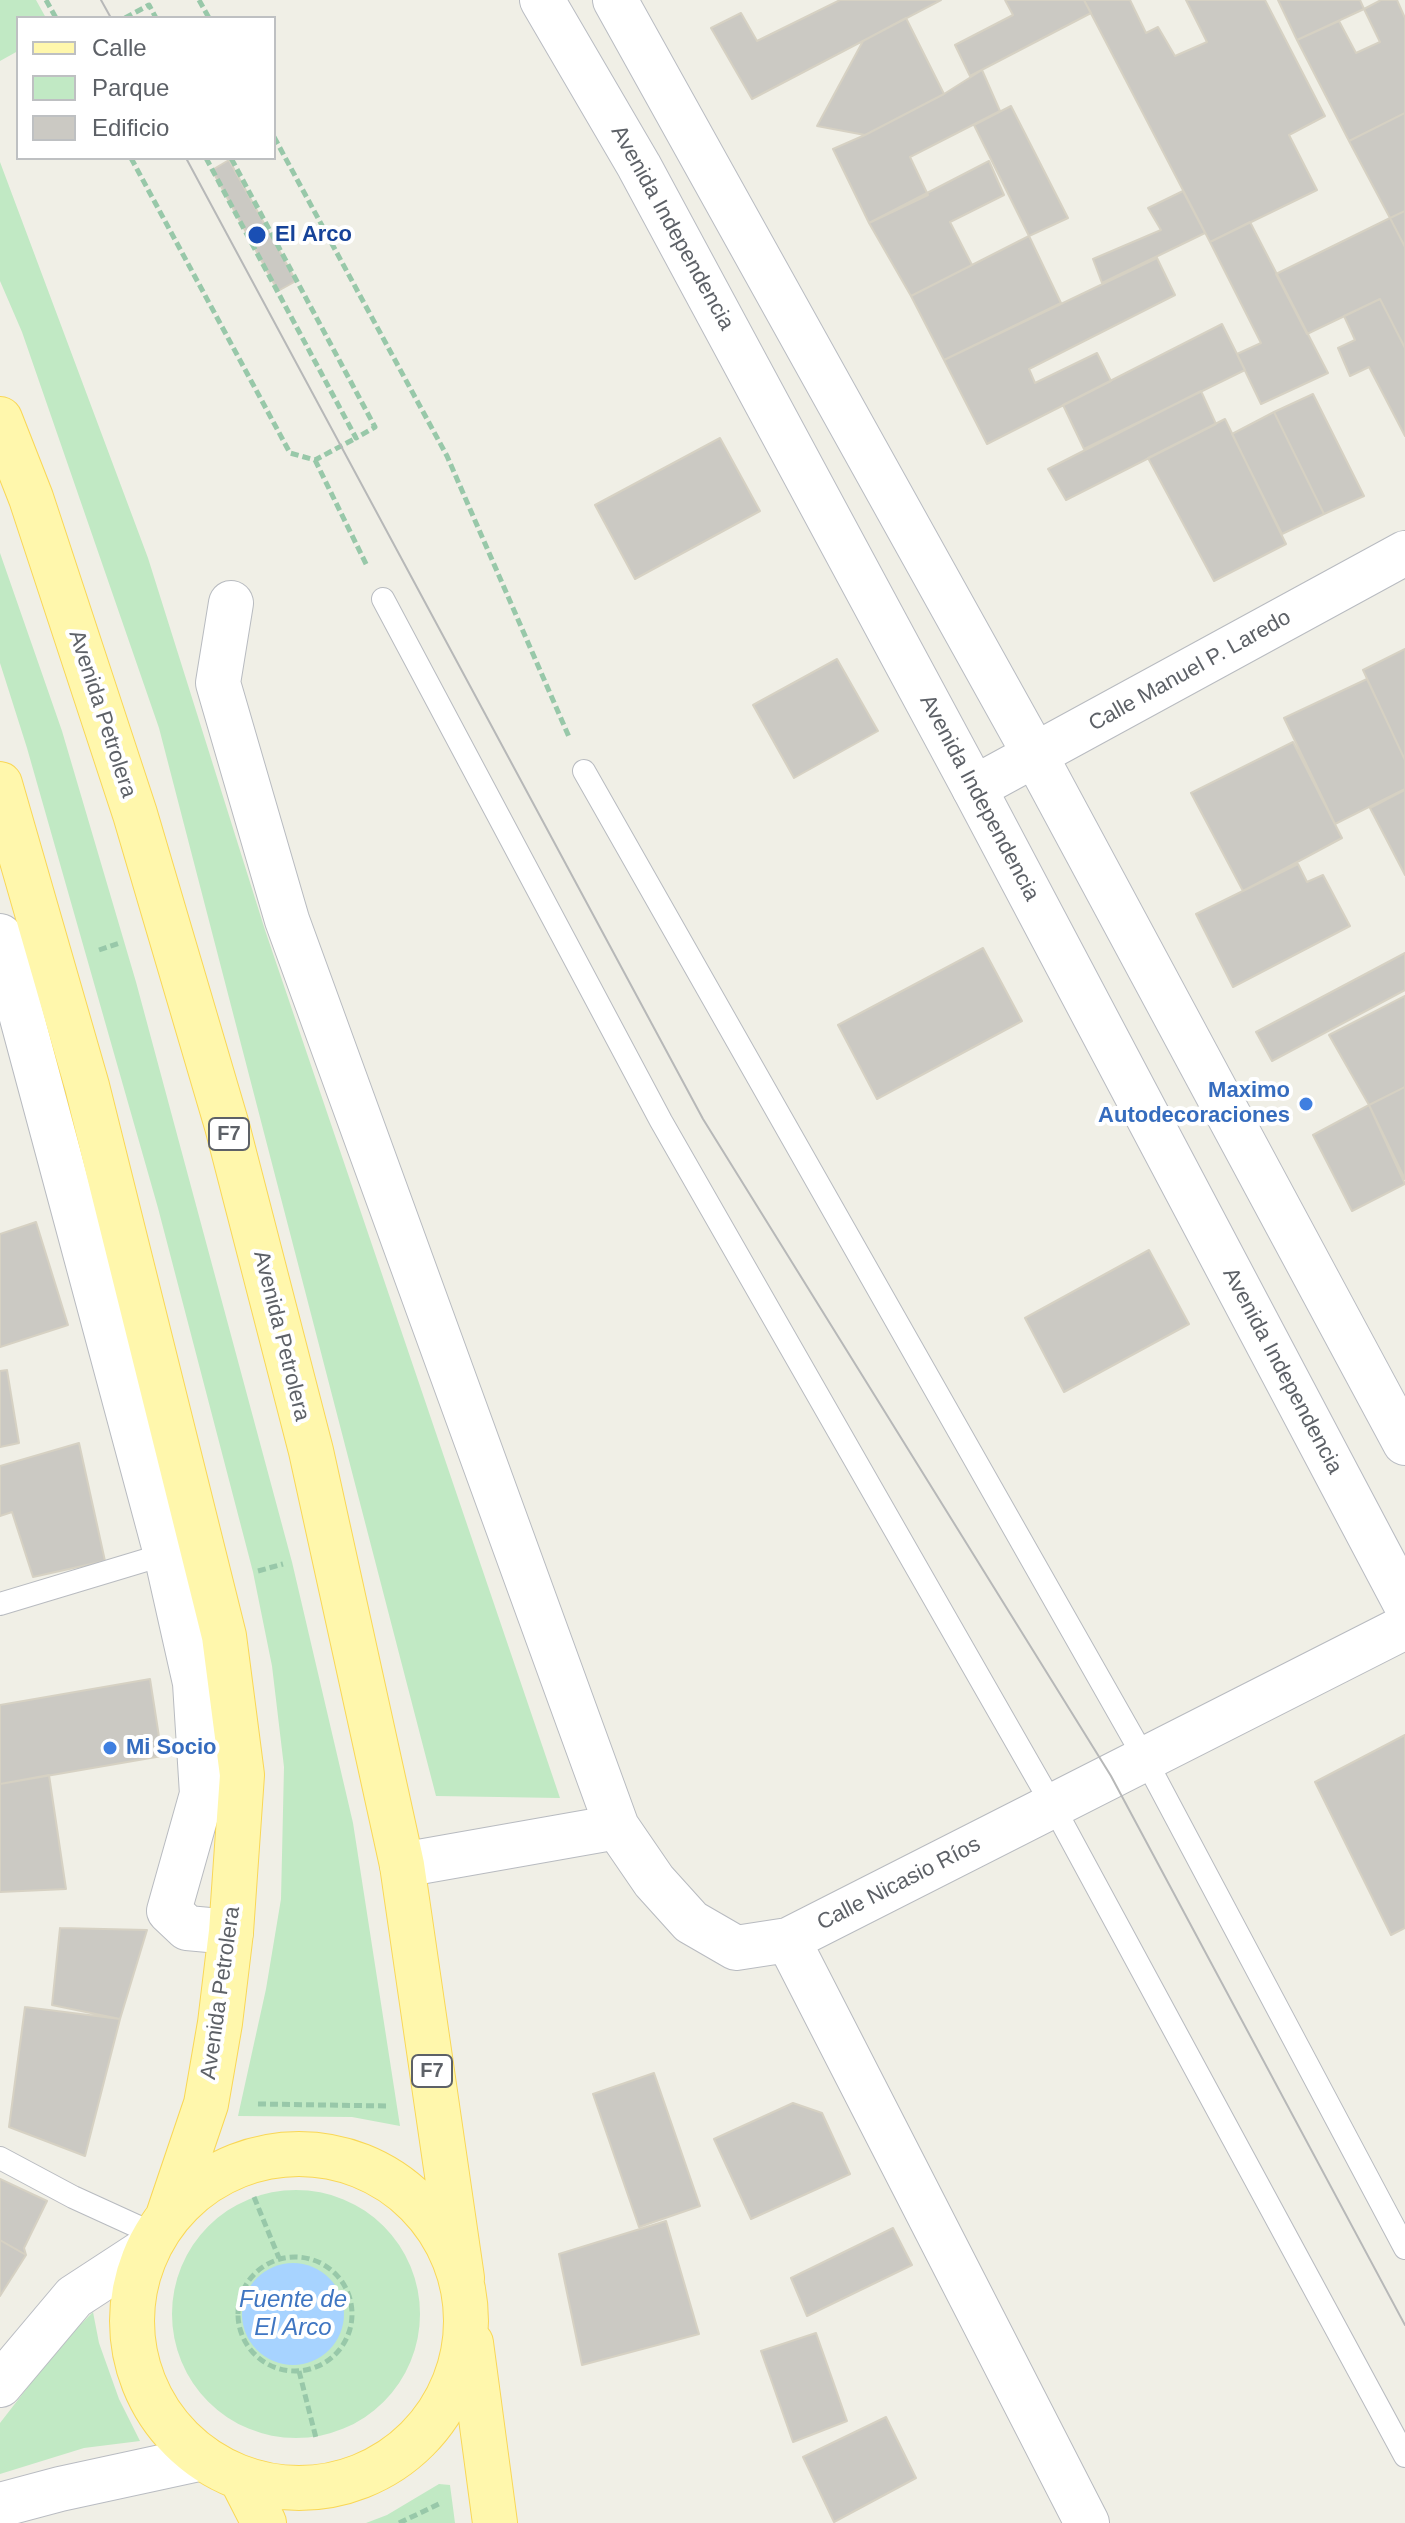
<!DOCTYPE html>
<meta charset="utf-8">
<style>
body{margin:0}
#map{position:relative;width:1405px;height:2523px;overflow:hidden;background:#f0efe6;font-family:Arial,sans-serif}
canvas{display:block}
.legend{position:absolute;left:16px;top:16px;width:260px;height:144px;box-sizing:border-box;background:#fff;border:2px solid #bec0c2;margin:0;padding:10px 14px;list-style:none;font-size:24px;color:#5d6167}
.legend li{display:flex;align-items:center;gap:16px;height:40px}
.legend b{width:40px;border:2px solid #bec0c2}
</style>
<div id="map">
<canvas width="1405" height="2523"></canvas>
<ul class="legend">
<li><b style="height:10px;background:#fff7ac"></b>Calle</li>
<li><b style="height:22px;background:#c1e9c4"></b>Parque</li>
<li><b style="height:22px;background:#cbc9c3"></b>Edificio</li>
</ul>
</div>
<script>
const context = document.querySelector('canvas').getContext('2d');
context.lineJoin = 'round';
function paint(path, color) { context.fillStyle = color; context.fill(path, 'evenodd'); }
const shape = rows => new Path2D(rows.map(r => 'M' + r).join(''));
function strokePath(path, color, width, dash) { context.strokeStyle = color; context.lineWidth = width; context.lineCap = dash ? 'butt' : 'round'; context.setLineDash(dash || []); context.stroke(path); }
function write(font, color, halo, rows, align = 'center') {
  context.font = font + ' Arial,sans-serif'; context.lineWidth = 8; context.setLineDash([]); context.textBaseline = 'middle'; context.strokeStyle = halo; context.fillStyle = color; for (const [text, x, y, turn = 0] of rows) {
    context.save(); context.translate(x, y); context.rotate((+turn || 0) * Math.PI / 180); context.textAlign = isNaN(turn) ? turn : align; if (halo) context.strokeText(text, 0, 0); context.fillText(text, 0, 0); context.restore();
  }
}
const green = shape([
 [0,0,36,0,46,18,18,18,18,51,0,61],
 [0,162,148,558,265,930,560,1798,436,1796,159,728,22,332,0,281],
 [0,553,62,731,136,982,292,1562,353,1823,400,2126,352,2117,238,2116,266,1989,281,1899,284,1767,272,1666,253,1572,158,1208,27,748,0,663],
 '172 2314a124 124 0 1 1 248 0a124 124 0 1 1-248 0Z',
 [93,2312,99,2343,119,2399,140,2441,84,2448,0,2474,0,2423,62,2343],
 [439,2484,450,2485,455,2523,366,2523,387,2515]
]);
const water = shape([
 '242 2314a51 51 0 1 1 102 0a51 51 0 1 1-102 0Z'
]);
const building = shape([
 [840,0,941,0,752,99,711,28,741,13,757,41,840,0],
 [1005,0,1084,0,1091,13,970,76,955,45,1013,15,1005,0],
 [1084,0,1130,0,1146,33,1158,27,1175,56,1207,42,1186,0,1265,0,1325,116,1289,135,1317,190,1210,242,1084,0],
 [1278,0,1360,0,1364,9,1297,40,1278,0],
 [1381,0,1397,0,1405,18,1405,113,1349,141,1297,40,1339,21,1356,53,1380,42,1364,9,1381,0],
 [906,18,944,94,865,135,817,126,863,41,906,18],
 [982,70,1000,111,910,157,928,195,869,223,833,149,865,135,944,94,982,70],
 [1011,106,1068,218,1029,236,974,125,1011,106],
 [1405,113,1405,211,1390,218,1349,141,1405,113],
 [229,160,296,281,278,291,212,170,229,160],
 [989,161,1004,195,950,222,972,265,911,296,869,223,989,161],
 [1183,191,1205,233,1102,283,1093,259,1161,230,1148,208,1183,191],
 [1405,211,1405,247,1390,218,1405,211],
 [1390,218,1405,247,1405,348,1380,299,1307,334,1276,274,1390,218],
 [1250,222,1328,373,1261,404,1237,354,1261,343,1210,242,1250,222],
 [1029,236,1061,303,944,360,911,296,1029,236],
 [1157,258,1175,295,1029,369,1035,383,1097,353,1111,381,987,444,944,360,1157,258],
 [1380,299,1405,348,1405,436,1369,367,1350,376,1338,348,1355,340,1344,316,1380,299],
 [1222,324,1245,370,1084,449,1063,405,1222,324],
 [1201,391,1216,424,1066,500,1048,469,1201,391],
 [1313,394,1364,496,1324,514,1274,412,1313,394],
 [1274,412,1324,514,1282,534,1232,434,1274,412],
 [1225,419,1286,544,1214,581,1148,458,1225,419],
 [720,438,760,511,635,579,595,505,720,438],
 [1405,649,1405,760,1363,670,1405,649],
 [837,659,878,731,794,778,753,705,837,659],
 [1367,679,1405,760,1405,789,1335,824,1284,718,1367,679],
 [1293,742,1342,838,1243,891,1191,793,1293,742],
 [1405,790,1405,875,1370,808,1405,790],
 [1298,864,1307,882,1323,875,1350,926,1233,987,1196,914,1298,864],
 [983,948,1022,1021,877,1099,838,1025,983,948],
 [1405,953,1405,990,1272,1061,1256,1032,1405,953],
 [1405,996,1405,1087,1369,1105,1329,1035,1405,996],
 [1405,1087,1405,1179,1369,1105,1405,1087],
 [1369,1105,1405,1184,1352,1211,1313,1135,1369,1105],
 [36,1222,68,1325,0,1347,0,1234,36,1222],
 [1149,1250,1189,1324,1064,1392,1025,1318,1149,1250],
 [7,1370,19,1443,0,1447,0,1371,7,1370],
 [79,1443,105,1561,33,1577,12,1512,0,1516,0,1466,79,1443],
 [150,1679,162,1756,0,1784,0,1705,150,1679],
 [1405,1735,1405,1928,1391,1935,1315,1782,1405,1735],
 [49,1775,66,1889,0,1892,0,1784,49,1775],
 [60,1928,147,1930,120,2019,52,2005,60,1928],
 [25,2007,120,2019,85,2156,9,2127,25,2007],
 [654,2073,700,2206,639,2227,593,2094,654,2073],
 [793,2103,822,2113,850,2174,751,2219,714,2139,793,2103],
 [0,2179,47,2201,24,2248,26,2255,0,2240,0,2179],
 [666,2221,699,2334,582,2365,559,2254,666,2221],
 [893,2228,912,2265,807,2316,791,2278,893,2228],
 [0,2240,26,2255,0,2296,0,2240],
 [816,2333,847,2421,793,2442,761,2351,816,2333],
 [886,2417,916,2478,834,2522,803,2457,886,2417]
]);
const path = shape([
 [46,0,56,18],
 [199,0,209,18],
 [125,18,149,5,156,18],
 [274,137,447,456,569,737],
 [131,158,290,453,315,460,356,438],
 [206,158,356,438,375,427,231,158],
 [315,460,367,566],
 [99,950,120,943],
 [258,1571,283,1564],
 [258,2104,388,2106],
 [254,2197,279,2258],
 '238 2314a57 57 0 1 1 114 0a57 57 0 1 1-114 0Z',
 [299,2371,316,2438],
 [399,2523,441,2503]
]);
const service = shape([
 [383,599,661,1121,1053,1806,1405,2456],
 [584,771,1145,1759,1405,2248],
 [0,1604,166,1554],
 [0,2158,73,2197,154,2234]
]);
const minor = shape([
 [231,603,218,683,287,920,617,1827,654,1881,691,1922,736,1948,788,1940,1405,1627],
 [974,788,1405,553],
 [0,936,166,1554,195,1683,202,1794,169,1911,187,1928,231,1932],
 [402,1865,617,1827],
 [788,1940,1087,2523]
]);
const secondary = shape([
 [542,0,639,166,974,788,1405,1603],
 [615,0,1035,755,1405,1443],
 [0,2385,74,2297,146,2250],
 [0,2505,60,2489,203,2458]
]);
const primary = shape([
 [0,419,31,498,135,814,227,1126,311,1451,402,1865,462,2278],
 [0,784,87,1086,224,1636,242,1775,231,1932,220,2023,206,2104,167,2219],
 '132 2321a167 167 0 1 1 334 0a167 167 0 1 1-334 0Z',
 [471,2343,495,2523],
 [241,2478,264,2523]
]);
const tram = shape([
 [101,0,111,18],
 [186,158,703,1119,1111,1776,1405,2325]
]);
const markers = [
 [257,235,10,"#1a4fb4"],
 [1306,1104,8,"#3f7fe0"],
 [110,1748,8,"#3f7fe0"]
];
const shields = [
 [229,1134,40],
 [432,2071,40]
];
const shieldNames = [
 ["F7",229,1134],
 ["F7",432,2071]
];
const streetNames = [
 ["Avenida Independencia",672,228,61],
 ["Calle Manuel P. Laredo",1190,671,-29],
 ["Avenida Petrolera",102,714,72],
 ["Avenida Independencia",979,798,62],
 ["Avenida Petrolera",281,1336,76],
 ["Avenida Independencia",1282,1371,62],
 ["Calle Nicasio Ríos",899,1884,-27],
 ["Avenida Petrolera",221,1993,-82]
];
const transitNames = [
 ["El Arco",275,235]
];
const shopNames = [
 ["Maximo",1290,1091],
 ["Autodecoraciones",1290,1116],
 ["Mi Socio",126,1748,"left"]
];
const waterNames = [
 ["Fuente de",293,2300],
 ["El Arco",293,2328]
];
paint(green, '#c1e9c4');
paint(water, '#a7d3ff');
paint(building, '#cbc9c3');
strokePath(building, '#d6d1c3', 2);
strokePath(service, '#b8bbc0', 24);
strokePath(minor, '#b8bbc0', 46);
strokePath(secondary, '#b9bcc2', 46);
strokePath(primary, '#f9d756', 46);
strokePath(path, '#98c8a9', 5, [8, 4]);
strokePath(service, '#fff', 22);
strokePath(minor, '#fff', 44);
strokePath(secondary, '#fff', 44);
strokePath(primary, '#fff7ac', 44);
strokePath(tram, '#b7b8b8', 2);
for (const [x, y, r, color] of markers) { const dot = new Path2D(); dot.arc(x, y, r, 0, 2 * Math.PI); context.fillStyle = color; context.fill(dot); strokePath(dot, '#fff', 3); }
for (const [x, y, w] of shields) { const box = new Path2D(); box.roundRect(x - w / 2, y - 16, w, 32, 6); context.fillStyle = '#fff'; context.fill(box); strokePath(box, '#5d6167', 2); }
write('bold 20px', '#5d6167', null, shieldNames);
write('22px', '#5d6167', '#fff', streetNames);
write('bold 22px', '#164399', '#fff', transitNames, 'left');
write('bold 22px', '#366cbe', '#fff', shopNames, 'right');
write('italic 24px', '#3f76c2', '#fff', waterNames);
</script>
